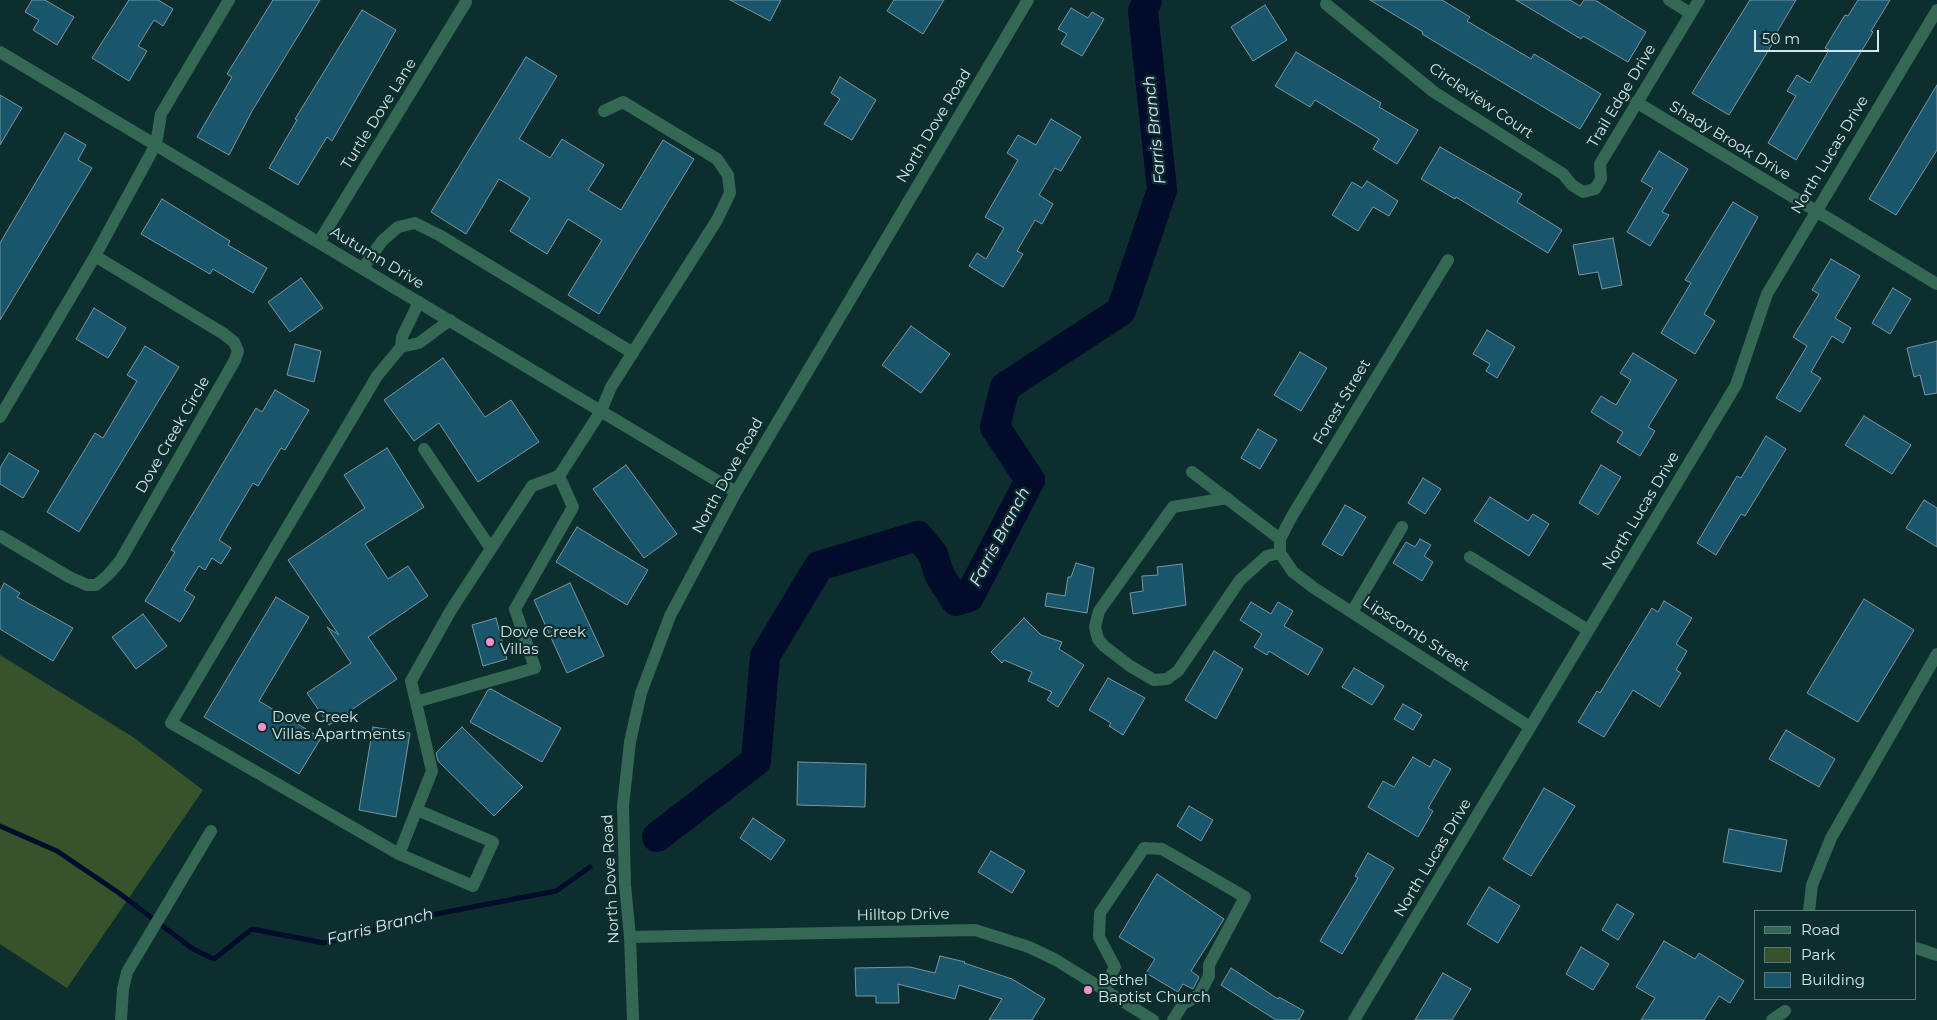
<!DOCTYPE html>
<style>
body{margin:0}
#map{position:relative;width:1937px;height:1020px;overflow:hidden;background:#0d2e2e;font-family:Montserrat,sans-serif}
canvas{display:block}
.legend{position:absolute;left:1754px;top:910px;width:162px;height:90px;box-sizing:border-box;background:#0d2e2e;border:1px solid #5d7878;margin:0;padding:6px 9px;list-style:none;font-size:15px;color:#d4e6e6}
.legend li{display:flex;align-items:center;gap:10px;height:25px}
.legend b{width:25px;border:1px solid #5d7878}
.scale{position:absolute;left:1754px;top:30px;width:125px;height:22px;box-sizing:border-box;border:2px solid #d4e6e6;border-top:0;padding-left:6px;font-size:15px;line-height:18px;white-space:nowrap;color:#d4e6e6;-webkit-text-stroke:4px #0d2e2e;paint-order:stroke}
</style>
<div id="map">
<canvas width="1937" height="1020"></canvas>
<ul class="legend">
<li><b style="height:6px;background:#346854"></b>Road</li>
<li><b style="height:14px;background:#38532c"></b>Park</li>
<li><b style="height:14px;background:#1a566b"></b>Building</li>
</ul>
<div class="scale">50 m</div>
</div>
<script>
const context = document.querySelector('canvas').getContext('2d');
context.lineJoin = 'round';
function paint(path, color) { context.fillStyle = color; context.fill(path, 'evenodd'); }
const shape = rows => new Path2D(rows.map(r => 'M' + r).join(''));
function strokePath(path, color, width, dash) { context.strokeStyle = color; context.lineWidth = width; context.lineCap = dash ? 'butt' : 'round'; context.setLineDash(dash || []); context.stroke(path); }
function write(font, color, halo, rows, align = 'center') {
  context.font = font + ' Montserrat,sans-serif'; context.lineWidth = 4.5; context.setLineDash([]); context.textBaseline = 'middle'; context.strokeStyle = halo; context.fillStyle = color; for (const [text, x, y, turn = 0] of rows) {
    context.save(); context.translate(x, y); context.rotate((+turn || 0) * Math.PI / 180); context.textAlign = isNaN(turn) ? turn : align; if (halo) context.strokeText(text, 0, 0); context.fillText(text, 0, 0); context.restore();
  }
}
const green = shape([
 [0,655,133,737,203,790,67,988,0,944]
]);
const stream = shape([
 [0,826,57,851,119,893,193,949,214,959,252,929,324,943,431,915,556,891,590,867]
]);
const river = shape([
 [657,837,756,761,765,656,819,566,918,536,933,554,939,574,956,601,969,597,1030,480,995,427,1005,387,1121,311,1162,190,1143,11,1147,0]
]);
const building = shape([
 [32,0,45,0,74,17,57,45,33,30,39,20,25,12,32,0],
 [129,0,158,0,173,9,163,26,154,20,138,46,147,51,129,81,92,58,129,0],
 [273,0,320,0,252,111,229,155,197,137,232,77,227,74,273,0],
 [730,0,781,0,770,21,730,0],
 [894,0,944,0,923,34,887,11,894,0],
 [1370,0,1442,0,1470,17,1467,21,1531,59,1534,54,1601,94,1580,129,1422,34,1423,32,1370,0],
 [1516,0,1570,0,1580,6,1584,0,1595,0,1646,32,1628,62,1583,36,1581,39,1516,0],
 [1750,0,1796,0,1774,37,1776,38,1729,115,1692,93,1750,0],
 [1858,0,1890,0,1871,31,1873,32,1796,160,1768,143,1796,96,1787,91,1797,75,1810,83,1829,50,1825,48,1845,15,1848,16,1858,0],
 [1265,5,1287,40,1253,61,1231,27,1265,5],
 [1071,8,1088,18,1092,12,1104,19,1082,56,1061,44,1067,34,1058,29,1071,8],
 [362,10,396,30,332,141,327,137,298,185,269,168,297,120,295,119,362,10],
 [1296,52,1381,103,1379,107,1418,130,1397,164,1373,149,1379,139,1315,100,1310,107,1275,86,1296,52],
 [526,57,557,76,519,139,550,158,562,139,604,165,588,190,621,210,663,140,694,159,599,314,568,295,602,240,568,219,547,254,510,231,530,198,499,179,466,234,431,212,526,57],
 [840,77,876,100,852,140,824,124,840,99,831,93,840,77],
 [1937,85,1937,150,1896,215,1869,199,1937,85],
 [0,95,22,108,0,145,0,95],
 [1051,119,1081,137,1061,171,1055,168,1039,195,1053,204,1042,224,1035,220,1017,251,1023,254,1003,287,969,266,977,253,986,259,1004,228,985,217,1018,160,1007,153,1018,135,1036,145,1051,119],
 [65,133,86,145,78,160,92,168,0,320,0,243,65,133],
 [1440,147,1522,194,1517,202,1562,230,1548,253,1456,197,1455,199,1421,179,1440,147],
 [1659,151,1688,169,1662,212,1669,215,1650,246,1627,232,1653,188,1641,181,1659,151],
 [1367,181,1398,201,1389,216,1373,207,1358,231,1332,215,1352,182,1362,188,1367,181],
 [162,199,230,241,228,245,267,268,253,293,213,269,210,274,141,234,162,199],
 [1733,202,1758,217,1704,314,1715,321,1695,354,1661,333,1691,283,1685,280,1733,202],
 [1613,238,1622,285,1602,289,1598,272,1579,275,1573,245,1613,238],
 [1831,259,1860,276,1835,318,1851,328,1843,343,1832,336,1811,372,1821,378,1800,412,1776,398,1807,346,1793,337,1819,294,1812,290,1831,259],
 [301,278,323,308,290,332,268,302,301,278],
 [1893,288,1911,299,1890,334,1872,323,1893,288],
 [94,308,126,328,108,358,76,339,94,308],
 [911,326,950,354,921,393,882,365,911,326],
 [1487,330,1515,347,1497,378,1486,371,1490,364,1473,354,1487,330],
 [1937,341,1937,393,1925,395,1920,375,1914,377,1907,348,1937,341],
 [295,344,321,351,314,382,287,375,295,344],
 [145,346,179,367,79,532,47,512,95,433,103,438,137,381,127,375,145,346],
 [1300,352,1327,368,1301,411,1274,395,1300,352],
 [1633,353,1677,380,1648,427,1655,431,1640,456,1617,442,1623,432,1591,412,1601,396,1616,405,1631,380,1620,373,1633,353],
 [443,358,485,417,511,400,539,442,478,482,439,423,414,441,384,400,443,358],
 [275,390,309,410,285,450,281,448,258,486,253,483,219,540,231,548,221,564,212,558,205,570,199,566,184,590,195,597,180,622,145,601,175,552,171,550,256,408,262,412,275,390],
 [1864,416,1911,445,1892,474,1845,445,1864,416],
 [1258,429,1277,440,1260,469,1241,458,1258,429],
 [1766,436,1786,449,1745,516,1741,514,1716,555,1697,543,1737,476,1741,478,1766,436],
 [387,448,424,507,365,544,388,579,408,566,428,596,368,637,397,679,329,725,307,693,351,663,327,627,339,635,288,560,365,508,344,475,387,448],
 [9,453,39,471,23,498,0,484,0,468,9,453],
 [626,465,677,534,644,558,593,489,626,465],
 [1601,465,1621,477,1598,515,1579,503,1601,465],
 [1423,478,1441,489,1425,514,1408,503,1423,478],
 [1490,497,1528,521,1533,514,1549,524,1529,556,1474,521,1490,497],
 [1924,500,1937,508,1937,547,1906,528,1924,500],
 [1345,505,1366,517,1342,556,1322,544,1345,505],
 [577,527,648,570,627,605,556,562,577,527],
 [1420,539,1431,545,1424,556,1433,562,1422,581,1393,563,1406,542,1415,547,1420,539],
 [1076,563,1094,568,1087,613,1045,606,1047,593,1065,596,1068,577,1071,577,1076,563],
 [1182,564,1186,605,1133,614,1130,593,1143,591,1142,576,1158,575,1157,567,1182,564],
 [4,583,20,593,17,597,73,628,53,661,0,629,0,591,4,583],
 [570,583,604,656,567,673,534,600,570,583],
 [276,597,309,617,259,701,321,738,299,774,204,717,276,597],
 [1864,599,1914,630,1858,722,1807,693,1864,599],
 [1664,601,1692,618,1676,644,1687,651,1676,670,1681,673,1660,707,1633,690,1604,737,1578,722,1597,691,1600,693,1652,608,1658,612,1664,601],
 [1251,602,1271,614,1278,602,1293,611,1284,626,1323,649,1308,675,1269,651,1267,655,1254,647,1262,634,1240,620,1251,602],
 [143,614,167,646,136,669,112,637,143,614],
 [496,618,507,659,483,666,472,625,496,618],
 [1024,618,1041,635,1062,642,1059,649,1084,665,1058,707,1047,700,1052,692,1028,681,1032,672,1004,660,1002,663,991,652,1024,618],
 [1214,651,1243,669,1216,719,1185,700,1214,651],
 [1354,668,1384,686,1372,705,1342,687,1354,668],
 [1108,678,1145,698,1123,735,1109,726,1111,723,1089,710,1108,678],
 [491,689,561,728,542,762,470,722,488,690,491,689],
 [1403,704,1422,715,1413,730,1394,719,1403,704],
 [373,727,410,733,396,817,359,810,373,727],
 [462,727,523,787,494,816,438,761,436,753,462,727],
 [1786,730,1835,759,1819,787,1769,759,1786,730],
 [1413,757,1430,767,1434,759,1451,769,1428,808,1433,811,1418,837,1368,807,1383,781,1394,787,1413,757],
 [798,762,866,764,865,807,797,805,798,762],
 [1544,788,1575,806,1531,876,1503,859,1544,788],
 [1189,806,1213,820,1201,841,1177,826,1189,806],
 [753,818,785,840,771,860,740,838,753,818],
 [1729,829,1787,840,1781,872,1723,862,1729,829],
 [991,851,1025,871,1012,893,978,872,991,851],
 [1368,853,1394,868,1342,954,1320,941,1358,878,1355,876,1368,853],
 [1157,874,1224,919,1191,971,1199,977,1193,989,1183,984,1178,992,1146,973,1155,959,1119,937,1157,874],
 [1489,887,1520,906,1498,943,1467,924,1489,887],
 [1617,904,1634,914,1618,940,1602,930,1617,904],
 [1664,941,1695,959,1699,953,1744,981,1730,1003,1719,996,1704,1020,1641,1020,1655,998,1636,987,1664,941],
 [1581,947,1609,964,1593,990,1566,974,1581,947],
 [940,956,965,962,964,963,1012,979,1045,999,1032,1020,989,1020,1002,999,959,985,955,999,898,984,899,1003,876,1003,876,996,856,996,855,968,910,967,935,973,940,956],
 [1231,968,1278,999,1279,997,1304,1011,1299,1020,1276,1020,1221,985,1231,968],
 [1443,973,1471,989,1452,1020,1415,1020,1443,973]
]);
const minor = shape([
 [1669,0,1690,13],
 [1326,4,1434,92,1563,174,1572,185,1583,192,1595,189,1601,179,1600,164,1699,0],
 [0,52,736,492],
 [1636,102,1937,284],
 [319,242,466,2],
 [1448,260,1292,516,1280,539,1280,553,1293,572,1314,588,1530,727],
 [363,268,382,241,398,227,415,223,439,235,633,353],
 [419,302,402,337,401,347,419,343,450,320],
 [401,347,377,376,171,723,399,854,432,771,411,681,451,610,532,486,559,476,601,411,611,387,717,220,730,193,728,175,717,159,623,102,604,111],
 [0,417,95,256,156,144,161,114,229,0],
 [424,449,491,549],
 [1192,472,1280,539],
 [1227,498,1173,507,1099,611,1095,627,1098,639,1104,646,1130,666,1154,680,1167,679,1178,671,1240,580,1267,556,1280,553],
 [0,536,69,577,87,585,96,585,108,575,120,561,235,360,238,351,234,342,224,334,95,256],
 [1470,557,1588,630],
 [1352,612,1402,527],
 [416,702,535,668,515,609,573,507,559,476],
 [399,854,473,886,493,842,417,810],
 [1809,911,1812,885,1831,838,1937,654],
 [630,937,975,930,1029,947,1056,960,1153,1020],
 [1916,948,1937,955],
 [1103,990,1115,967,1099,937,1100,913,1144,848,1162,849,1245,897,1209,965,1209,976,1199,995,1183,1004,1173,1020],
 [121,1020,123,989,127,972,211,831],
 [633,1020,630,937,625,885,623,806,630,742,641,693,670,616,736,492,1028,0],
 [1354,1020,1736,385,1767,294,1937,10],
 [1772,1020,1785,1011]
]);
const markers = [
 [490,642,5,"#f890cc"],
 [262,727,5,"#f890cc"],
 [1088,990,5,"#f890cc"]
];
const streetNames = [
 ["Trail Edge Drive",1622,96,-59],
 ["Circleview Court",1481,101,34],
 ["Turtle Dove Lane",379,114,-58],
 ["North Dove Road",934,126,-59],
 ["Shady Brook Drive",1730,141,31],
 ["North Lucas Drive",1830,155,-59],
 ["Autumn Drive",377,258,31],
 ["Forest Street",1342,402,-59],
 ["Dove Creek Circle",173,435,-60],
 ["North Dove Road",728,476,-61],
 ["North Lucas Drive",1641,511,-59],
 ["Lipscomb Street",1416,634,33],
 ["North Lucas Drive",1433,858,-59],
 ["North Dove Road",611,879,-93],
 ["Hilltop Drive",903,915,-1]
];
const poiNames = [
 ["Dove Creek",500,633],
 ["Villas",500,650],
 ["Dove Creek",272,718],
 ["Villas Apartments",272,735],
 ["Bethel",1098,981],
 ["Baptist Church",1098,998]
];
const waterNames = [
 ["Farris Branch",1155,130,-96],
 ["Farris Branch",1000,537,-62],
 ["Farris Branch",380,927,-14]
];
paint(green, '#38532c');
strokePath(stream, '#000c2a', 5);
strokePath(river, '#000c2a', 30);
paint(building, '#1a566b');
strokePath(building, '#7895a2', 1);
strokePath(minor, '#346854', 12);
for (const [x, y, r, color] of markers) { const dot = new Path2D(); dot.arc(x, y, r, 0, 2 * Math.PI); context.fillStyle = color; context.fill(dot); strokePath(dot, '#0d2e2e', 2); }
write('15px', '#d4e6e6', '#0d2e2e', streetNames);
write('15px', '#d4e6e6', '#0d2e2e', poiNames, 'left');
write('italic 16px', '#dae5f4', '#0d2e2e', waterNames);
</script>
